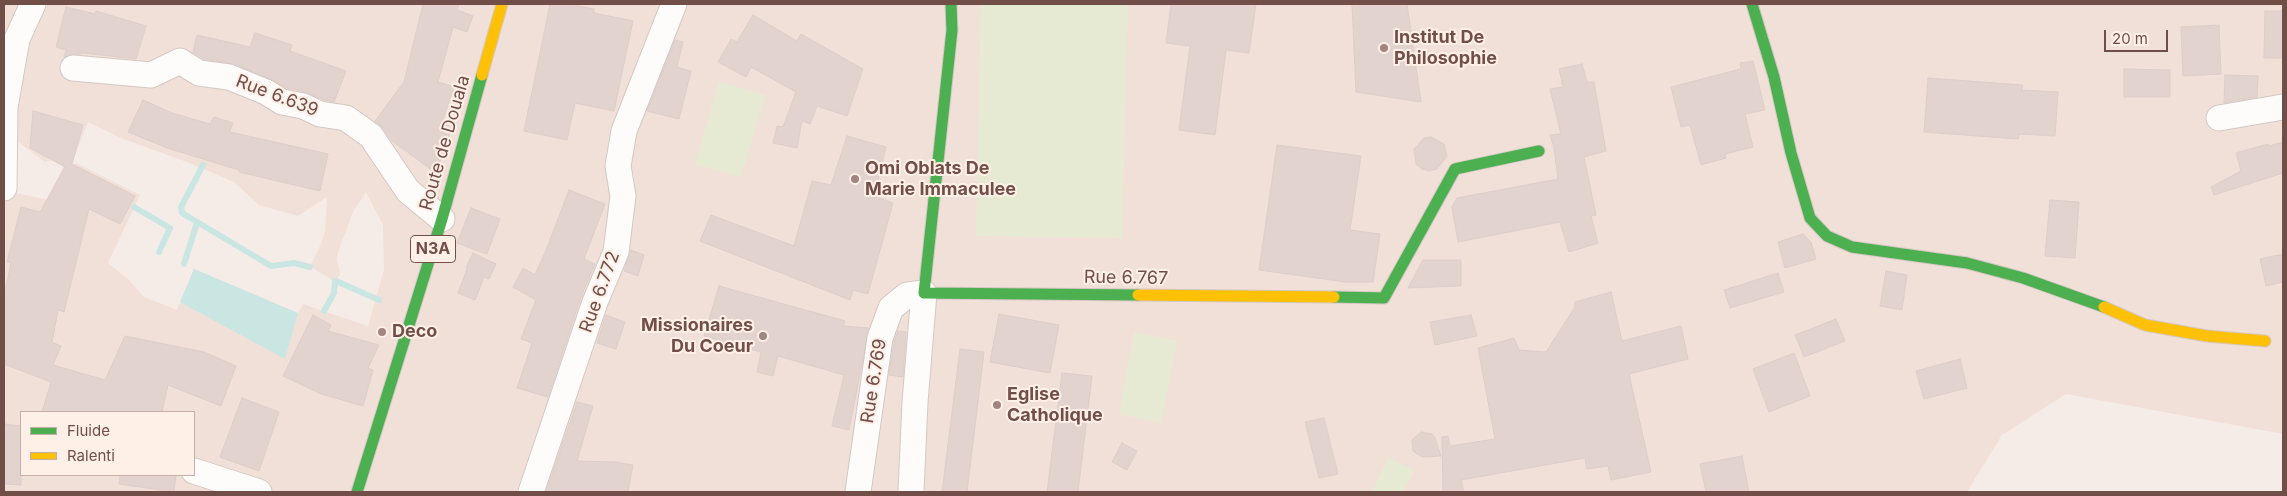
<!DOCTYPE html>
<style>
body{margin:0}
#map{position:relative;width:2287px;height:496px;overflow:hidden;background:#f6ece7;font-family:Inter,sans-serif}
canvas{display:block}
.frame{position:absolute;inset:0;border:5px solid #724e49;pointer-events:none}
.legend{position:absolute;left:20px;top:411px;width:175px;height:65px;box-sizing:border-box;background:#fff0e7;border:1px solid #c7afa8;margin:0;padding:6px 9px;list-style:none;font-size:15px;color:#724e49}
.legend li{display:flex;align-items:center;gap:10px;height:25px}
.legend b{width:25px;border:1px solid #c7afa8}
.scale{position:absolute;left:2104px;top:30px;width:64px;height:22px;box-sizing:border-box;border:2px solid #724e49;border-top:0;padding-left:6px;font-size:15px;line-height:18px;white-space:nowrap;color:#724e49;-webkit-text-stroke:4px #fff0e7;paint-order:stroke}
</style>
<div id="map">
<canvas width="2287" height="496"></canvas>
<div class="frame"></div>
<ul class="legend">
<li><b style="height:6px;background:#4caf50"></b>Fluide</li>
<li><b style="height:6px;background:#ffc107"></b>Ralenti</li>
</ul>
<div class="scale">20 m</div>
</div>
<script>
const context = document.querySelector('canvas').getContext('2d');
context.lineJoin = 'round';
function paint(path, color) { context.fillStyle = color; context.fill(path, 'evenodd'); }
const shape = rows => new Path2D(rows.map(r => 'M' + r).join(''));
function strokePath(path, color, width, dash) { context.strokeStyle = color; context.lineWidth = width; context.lineCap = dash ? 'butt' : 'round'; context.setLineDash(dash || []); context.stroke(path); }
function write(font, color, halo, rows, align = 'center') {
  context.font = font + ' Inter,sans-serif'; context.lineWidth = 4; context.setLineDash([]); context.textBaseline = 'middle'; context.strokeStyle = halo; context.fillStyle = color; for (const [text, x, y, turn = 0] of rows) {
    context.save(); context.translate(x, y); context.rotate((+turn || 0) * Math.PI / 180); context.textAlign = isNaN(turn) ? turn : align; if (halo) context.strokeText(text, 0, 0); context.fillText(text, 0, 0); context.restore();
  }
}
const residential = shape([
 [4,4,2283,4,2283,434,2066,394,2002,435,1967,492,4,492],
 [88,122,123,139,187,162,234,182,259,205,298,216,327,197,325,231,321,244,310,266,335,282,340,274,337,259,339,249,354,210,366,192,383,225,384,270,368,326,303,304,298,313,194,269,177,310,144,297,129,280,108,263,140,195,76,163,74,165,66,162,51,191,53,192,49,200,15,193,13,138,45,162,75,155],
 [21,412,194,412,194,475,21,475]
]);
const green = shape([
 [981,4,1128,4,1122,238,976,236],
 [719,82,765,95,741,177,695,164],
 [1134,332,1177,341,1161,423,1119,414],
 [1388,458,1414,470,1403,492,1372,492]
]);
const water = shape([
 [194,269,298,313,285,359,180,302]
]);
const stream = shape([
 [203,165,181,207,182,213,271,266,294,263,310,267],
 [134,207,170,228,159,252],
 [184,264,197,223],
 [336,281,379,300],
 [324,311,334,293,335,281]
]);
const building = shape([
 [423,4,459,4,457,10,473,16,467,32,453,27,438,82,454,87,442,122,451,128,443,157,433,171,391,140,383,128,375,121,404,82,423,4],
 [550,4,567,4,594,9,594,13,633,21,614,111,575,103,567,140,524,131,550,4],
 [1171,4,1256,4,1249,53,1226,50,1215,135,1179,130,1190,46,1166,43,1171,4],
 [1352,4,1407,4,1421,102,1356,92,1352,4],
 [66,7,95,14,96,11,146,26,136,59,84,53,64,57,66,50,56,47,66,7],
 [2265,11,2283,11,2283,58,2264,58,2265,11],
 [753,15,797,41,801,34,863,69,847,116,817,106,810,124,802,121,797,148,773,143,777,126,783,127,796,92,751,67,746,77,718,62,731,39,737,42,753,15],
 [2219,25,2221,74,2183,76,2181,27,2219,25],
 [255,33,292,45,290,51,346,71,334,102,324,100,306,92,287,88,271,79,234,64,204,59,193,52,197,35,250,47,255,33],
 [675,40,683,42,677,67,691,71,679,119,647,111,675,40],
 [1753,61,1765,110,1745,114,1753,147,1725,154,1726,158,1701,165,1690,125,1681,127,1671,87,1741,69,1740,63,1753,61],
 [1582,64,1587,82,1594,82,1606,151,1584,157,1596,215,1591,216,1598,243,1569,252,1560,222,1458,242,1452,207,1457,198,1558,179,1554,148,1550,135,1561,134,1550,89,1563,87,1559,69,1582,64],
 [2124,69,2170,70,2170,97,2124,97,2124,69],
 [2225,75,2258,76,2257,97,2224,103,2225,75],
 [1928,78,2023,85,2022,90,2058,92,2055,136,2019,134,2018,139,1924,132,1928,78],
 [143,100,172,113,210,124,214,117,233,123,230,132,328,154,320,191,239,172,239,170,167,148,128,132,143,100],
 [33,111,83,125,72,164,135,196,120,224,89,209,64,312,58,310,52,342,61,346,53,365,105,380,125,336,204,352,236,366,221,406,168,385,162,412,42,412,51,382,4,364,4,296,11,263,7,262,21,207,40,212,65,167,30,148,33,111],
 [847,136,886,147,874,196,893,203,868,294,853,290,850,300,700,241,711,215,794,246,812,181,831,185,847,136],
 [1431,137,1444,144,1447,156,1437,169,1429,171,1422,169,1416,164,1414,149,1424,138,1431,137],
 [2283,142,2283,173,2214,195,2211,187,2241,171,2236,153,2268,144,2269,146,2283,142],
 [1277,145,1361,156,1350,230,1380,234,1373,282,1346,282,1259,270,1277,145],
 [569,190,605,204,584,259,595,264,581,297,548,397,517,388,532,343,521,339,536,300,513,287,523,268,535,275,545,253,569,190],
 [2050,200,2079,202,2075,258,2045,256,2050,200],
 [471,208,500,219,487,254,457,243,471,208],
 [1803,234,1811,242,1816,259,1785,268,1778,242,1803,234],
 [631,250,644,255,638,276,624,271,631,250],
 [473,253,496,264,489,279,484,277,475,300,458,293,467,269,466,268,473,253],
 [2283,254,2283,282,2266,286,2260,259,2283,254],
 [1423,260,1461,260,1461,286,1408,288,1423,260],
 [1886,271,1907,275,1902,310,1880,306,1886,271],
 [1778,273,1784,292,1730,308,1724,290,1778,273],
 [719,286,845,321,843,326,869,328,849,430,832,426,844,375,778,356,773,376,757,372,761,352,704,336,719,286],
 [1611,292,1622,341,1681,326,1688,359,1629,374,1651,472,1611,480,1608,466,1587,469,1585,458,1461,480,1464,492,1443,492,1442,437,1448,436,1450,446,1495,439,1478,348,1514,338,1519,350,1546,352,1575,307,1575,302,1611,292],
 [999,314,1059,325,1050,373,990,362,999,314],
 [313,315,331,325,328,331,379,345,368,368,373,370,363,406,321,394,283,376,313,315],
 [606,315,625,322,616,349,597,343,606,315],
 [1471,315,1477,336,1435,345,1430,322,1471,315],
 [1836,319,1845,341,1804,357,1795,335,1836,319],
 [898,331,906,332,903,377,889,375,894,342,898,331],
 [960,349,984,352,967,492,942,492,960,349],
 [1794,353,1810,396,1769,412,1753,369,1794,353],
 [1960,359,1967,388,1924,399,1916,371,1960,359],
 [1062,373,1092,376,1078,492,1047,492,1062,373],
 [242,398,279,412,259,471,220,457,242,398],
 [577,402,593,406,577,461,615,462,633,465,628,492,546,492,577,402],
 [1324,418,1338,474,1319,478,1305,422,1324,418],
 [4,424,21,426,21,485,4,484,4,424],
 [1421,432,1432,434,1435,438,1441,456,1422,457,1413,451,1412,440,1421,432],
 [1122,443,1137,451,1127,470,1112,462,1122,443],
 [1742,456,1749,492,1706,492,1700,464,1742,456],
 [120,475,176,475,174,492,119,484,120,475]
]);
const street = shape([
 [73,68,151,75,180,61,199,73,229,77,266,92,282,102,303,106,320,114,346,118,371,136,408,191,442,219],
 [2219,118,2283,107],
 [4,188,5,107,17,39,33,4],
 [194,471,259,492],
 [531,492,595,302,616,252,623,196,618,166,624,131,674,4],
 [858,492,880,338,891,308,907,295,924,293,915,402,911,492]
]);
const fast = shape([
 [951,4,952,30,924,293,1138,295],
 [1752,4,1774,77,1791,153,1810,218,1827,236,1852,247,1967,263,2023,278,2104,307],
 [1334,297,1384,298,1455,169,1539,151],
 [357,492,442,219,482,75]
]);
const slow = shape([
 [482,75,502,4],
 [1138,295,1334,297],
 [2104,307,2145,325,2207,336,2265,341]
]);
const markers = [
 [1384,48,5,"#a08580"],
 [855,179,5,"#a08580"],
 [382,332,5,"#a08580"],
 [763,336,5,"#a08580"],
 [997,405,5,"#a08580"]
];
const shields = [
 [433,249,45]
];
const shieldNames = [
 ["N3A",433,249]
];
const poiNames = [
 ["Institut De",1394,38],
 ["Philosophie",1394,59],
 ["Omi Oblats De",865,169],
 ["Marie Immaculee",865,190],
 ["Missionaires",753,326,"right"],
 ["Du Coeur",753,347,"right"],
 ["Deco",392,332],
 ["Eglise",1007,395],
 ["Catholique",1007,416]
];
const streetNames = [
 ["Rue 6.639",277,96,21],
 ["Route de Douala",445,143,-74],
 ["Rue 6.767",1126,278,1],
 ["Rue 6.772",600,292,-70],
 ["Rue 6.769",874,381,-81]
];
paint(residential, '#f1e0d7');
paint(green, '#e7ead2');
paint(water, '#c9e6e3');
strokePath(stream, '#c9e6e3', 6);
paint(building, '#e2d3cf');
strokePath(building, '#dececa', 1);
strokePath(street, '#d4c8c4', 27);
strokePath(fast, '#d4c7c4', 13);
strokePath(slow, '#d4c7c4', 13);
strokePath(street, '#fefcfb', 25);
strokePath(fast, '#4caf50', 11);
strokePath(slow, '#ffc107', 11);
for (const [x, y, r, color] of markers) { const dot = new Path2D(); dot.arc(x, y, r, 0, 2 * Math.PI); context.fillStyle = color; context.fill(dot); strokePath(dot, '#fff0e7', 2); }
for (const [x, y, w] of shields) { const box = new Path2D(); box.roundRect(x - w / 2, y - 13.5, w, 27, 4); context.fillStyle = '#fff0e7'; context.fill(box); strokePath(box, '#724e49', 1); }
write('bold 16px', '#724e49', null, shieldNames);
write('bold 18px', '#724e49', '#fff0e7', poiNames, 'left');
write('18px', '#724e49', '#fff0e7', streetNames);
</script>
